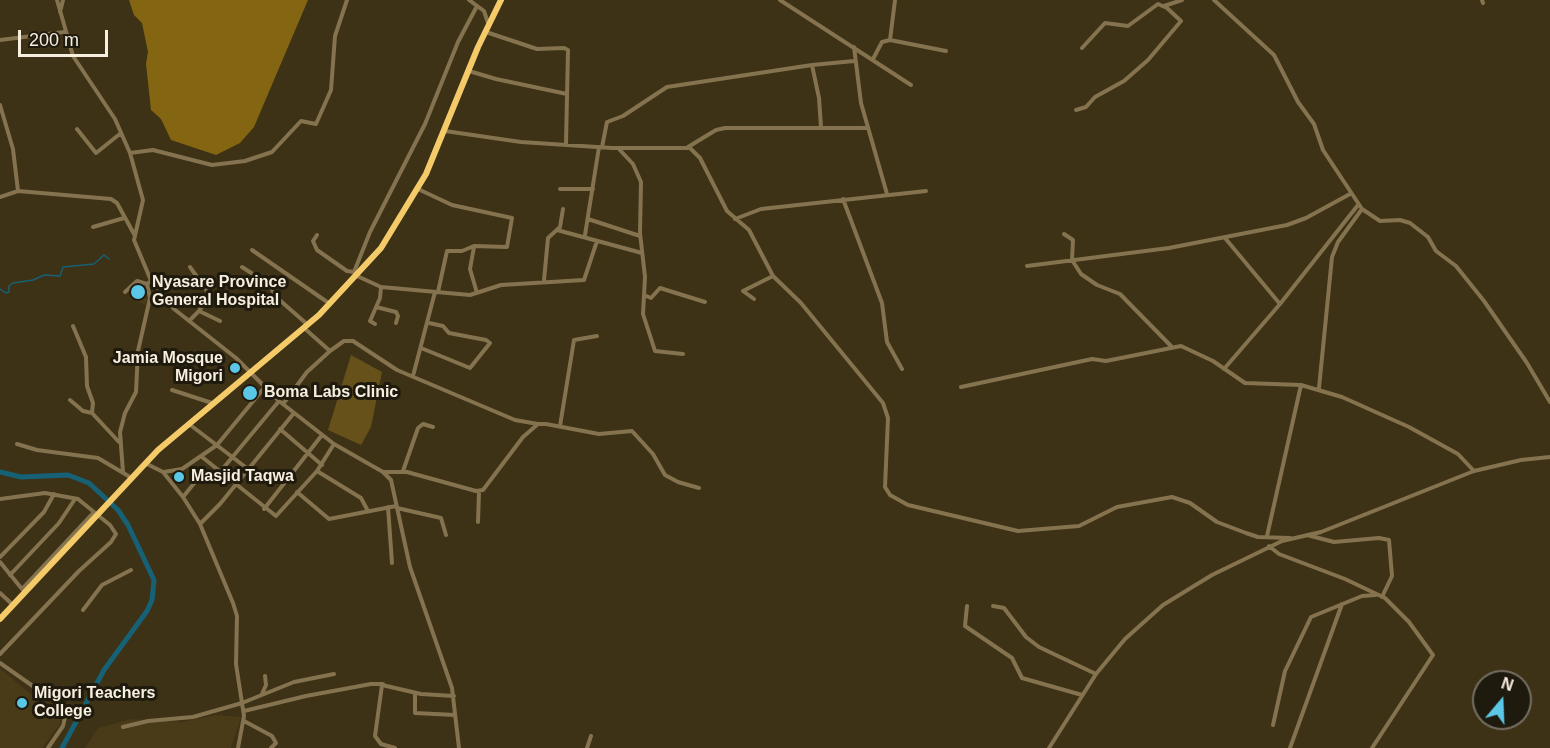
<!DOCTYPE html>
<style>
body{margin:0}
#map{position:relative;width:1550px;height:748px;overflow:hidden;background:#3d3116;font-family:Arial,sans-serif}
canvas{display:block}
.north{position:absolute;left:1472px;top:670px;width:60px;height:60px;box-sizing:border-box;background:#1f1a0e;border:2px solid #756f62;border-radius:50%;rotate:19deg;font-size:16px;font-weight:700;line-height:24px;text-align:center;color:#f7efdf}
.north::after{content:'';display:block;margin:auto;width:21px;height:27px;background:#5bc7e7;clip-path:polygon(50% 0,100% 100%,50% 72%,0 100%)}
.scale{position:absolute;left:18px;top:30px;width:90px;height:27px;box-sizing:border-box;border:3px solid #f7efdf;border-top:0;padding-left:8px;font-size:18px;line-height:21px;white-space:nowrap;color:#f7efdf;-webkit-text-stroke:4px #1f1a0e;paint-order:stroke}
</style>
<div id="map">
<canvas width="1550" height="748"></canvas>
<div class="north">N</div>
<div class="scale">200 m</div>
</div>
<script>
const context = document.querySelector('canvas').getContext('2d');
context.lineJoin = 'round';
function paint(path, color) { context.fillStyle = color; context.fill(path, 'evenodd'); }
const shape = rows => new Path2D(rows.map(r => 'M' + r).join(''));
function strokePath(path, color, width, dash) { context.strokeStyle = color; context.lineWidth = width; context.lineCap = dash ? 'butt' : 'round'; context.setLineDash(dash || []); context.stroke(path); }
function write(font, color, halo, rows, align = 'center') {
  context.font = font + ' Arial,sans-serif'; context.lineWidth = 6; context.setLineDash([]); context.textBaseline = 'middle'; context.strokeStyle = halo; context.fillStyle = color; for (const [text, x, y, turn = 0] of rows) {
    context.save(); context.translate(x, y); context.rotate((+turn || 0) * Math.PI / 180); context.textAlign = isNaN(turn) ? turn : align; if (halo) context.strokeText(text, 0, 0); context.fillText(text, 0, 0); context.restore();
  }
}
const built = shape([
 [140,279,146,290,142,295,148,299,145,305,135,301,137,296,127,289,136,280],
 [0,668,28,692,61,713,60,724,42,748,0,748],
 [216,715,241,717,231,748,85,748,98,728,131,719,182,722]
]);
const green = shape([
 [351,355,382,372,371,427,361,445,328,430]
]);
const forest = shape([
 [129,0,308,0,254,127,240,143,216,155,171,140,161,119,151,110,146,64,148,52,142,23,134,15]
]);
const stream = shape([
 [0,289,6,293,9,292,9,286,13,283,33,280,44,275,60,276,63,267,94,264,104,255,109,259]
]);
const river = shape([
 [0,472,21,477,68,475,89,483,118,510,128,525,154,580,152,600,147,611,104,670,62,748]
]);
const minor = shape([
 [57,0,73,56,115,119,130,153,143,200,134,240,152,283,174,309,236,358,279,401,334,444,383,472,391,480,410,567,452,688,459,748],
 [469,0,484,11,488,23],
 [780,0,911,85],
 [1214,0,1274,55,1298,102,1314,124,1323,150,1362,209,1380,221,1400,220,1410,223,1428,237,1436,251,1456,266,1484,301,1527,363,1550,402],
 [1482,0,1483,3],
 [477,6,458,42,425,124,370,232,354,272,357,276,381,287,470,295,501,285,584,280,597,241],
 [1164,6,1182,0],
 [60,12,63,0],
 [486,32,537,49,564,48,568,50,566,144],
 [0,40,64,32],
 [890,40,946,51],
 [854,47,861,103,887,194],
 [873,59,882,42,890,40,895,0],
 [469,71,496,79,567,94],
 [0,105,13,149,18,191,111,199,117,203,134,234],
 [1076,110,1086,107,1095,97,1124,81,1148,60,1181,21,1167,8,1158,4,1128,26,1105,23,1082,48],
 [821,127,819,98,812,65,854,61],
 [77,129,96,153,121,133],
 [445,131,521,142,612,148,690,148,700,158,727,211,749,230,773,276,801,303,883,403,888,418,885,487,890,495,908,505,1018,531,1079,526,1117,507,1172,497,1190,503,1217,522,1246,533,1258,537,1290,538],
 [602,147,607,122,623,116,667,87,812,65],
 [688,147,716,130,725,128,867,128],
 [619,149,633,164,641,182,640,233,645,277,643,314,655,351,683,354],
 [130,153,153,150,212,165,245,161,272,152,301,121,316,124,331,90,335,36,347,0],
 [418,189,452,205,512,218,507,247,474,246,462,251,447,251,438,292],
 [560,189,593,189],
 [0,197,18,191],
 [843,199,882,303,887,342,902,369],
 [588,219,640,236],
 [735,219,761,209,926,191],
 [93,227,124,218],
 [557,230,642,253],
 [1064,234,1073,240,1072,260,1081,274,1097,285,1120,294,1171,346],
 [317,235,313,241,317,250,347,271,354,272],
 [585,235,599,147],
 [474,247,470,269,477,293],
 [252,250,330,304],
 [1027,266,1169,248,1287,225,1306,218,1350,194],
 [242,267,270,285,275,296,308,325],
 [544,280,548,238,560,227,563,209],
 [125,292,137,281,147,284],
 [644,295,651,298,660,288,705,302],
 [754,299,743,291,773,276],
 [1280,304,1358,205],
 [376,307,396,312,398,316,396,323],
 [199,311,220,321],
 [189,321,199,311,209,294,190,267],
 [375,324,370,321,380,298,381,287],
 [73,326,86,357,87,386,93,403,92,413,119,442],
 [304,328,330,351,344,341,353,341,397,370,515,420,538,424],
 [421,348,470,368,490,343,486,340,449,333,443,326,429,323],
 [1224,369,1280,304,1225,238],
 [413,376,435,292],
 [961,387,1092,359,1106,361,1181,346,1213,361,1245,383,1301,385,1342,397,1409,427,1458,454,1474,471],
 [1319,388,1332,257,1338,242,1362,209],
 [172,390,212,403],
 [70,400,83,411,92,413],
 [283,404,307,372,330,351],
 [189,424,248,469],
 [560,426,574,340,597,336],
 [280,429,322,465],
 [17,444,37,450,98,458,130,477],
 [202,457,276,516,317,471,334,444],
 [145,463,163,472,183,497,200,524,233,603,237,616,236,664,244,716,238,748],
 [317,471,361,498,368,511],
 [403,471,418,428,423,424,433,427],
 [123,472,120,432,125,413,136,392,138,351,150,298,147,284,151,281],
 [164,472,182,469,217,445,264,388],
 [220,472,279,401],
 [384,472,407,472,476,491,483,490,523,437,538,424,546,424,599,434,632,431,653,454,665,475,678,482,699,488],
 [297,492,329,519,396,506],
 [183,497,200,476],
 [0,499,45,493,78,499,110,525,116,534,111,542,79,571,0,654],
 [388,507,392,563],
 [397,508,441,518,446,535],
 [264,509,322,435],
 [478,522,479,492],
 [200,524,220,504,294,413],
 [1307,535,1334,542,1379,538,1389,540,1392,576,1382,597],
 [1267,536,1301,385],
 [1269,546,1279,554,1345,579,1385,598,1409,622,1433,655,1372,748],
 [0,557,44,512,54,494],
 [0,562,22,589],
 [10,575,59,523,75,499],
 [22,589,94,512],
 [0,593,13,605],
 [967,606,965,626,1012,658,1022,678,1082,695],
 [993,606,1004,608,1026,637,1039,647,1096,674],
 [83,610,102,585,131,570],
 [0,663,64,708,66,713,63,726,48,748],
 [415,693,415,713,455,715],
 [262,694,266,685,265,676],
 [244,711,306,696,371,684,383,684],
 [244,721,272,736,276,743,271,748],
 [1273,725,1285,671,1311,617,1362,596,1376,595],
 [123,727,148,721,193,717,242,703,294,682,334,674],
 [395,748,381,744,375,736,382,685,421,694,454,696],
 [587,748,591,736],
 [1049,748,1096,674,1125,639,1163,605,1212,575,1282,541,1321,532,1474,471,1521,460,1550,457],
 [1290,748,1342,604]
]);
const highway = shape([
 [0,619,158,450,319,315,381,248,426,174,478,47,501,0]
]);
const markers = [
 [138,292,8,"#5bc7e7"],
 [235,368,6,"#5bc7e7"],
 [250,393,8,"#5bc7e7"],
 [179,477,6,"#5bc7e7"],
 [22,703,6,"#5bc7e7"]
];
const poiNames = [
 ["Nyasare Province",152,283],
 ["General Hospital",152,301],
 ["Jamia Mosque",223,359,"right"],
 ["Migori",223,377,"right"],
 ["Boma Labs Clinic",264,393],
 ["Masjid Taqwa",191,477],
 ["Migori Teachers",34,694],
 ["College",34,712]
];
paint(built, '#493b18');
paint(green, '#66511a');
paint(forest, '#836512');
strokePath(stream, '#166175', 1.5);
strokePath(river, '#166175', 5);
strokePath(minor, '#84734e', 4);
strokePath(highway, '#f5cb69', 6);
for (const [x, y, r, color] of markers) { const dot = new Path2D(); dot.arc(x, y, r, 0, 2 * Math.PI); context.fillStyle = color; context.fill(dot); strokePath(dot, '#1f1a0e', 2); }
write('bold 16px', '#f7efdf', '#1f1a0e', poiNames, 'left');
</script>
